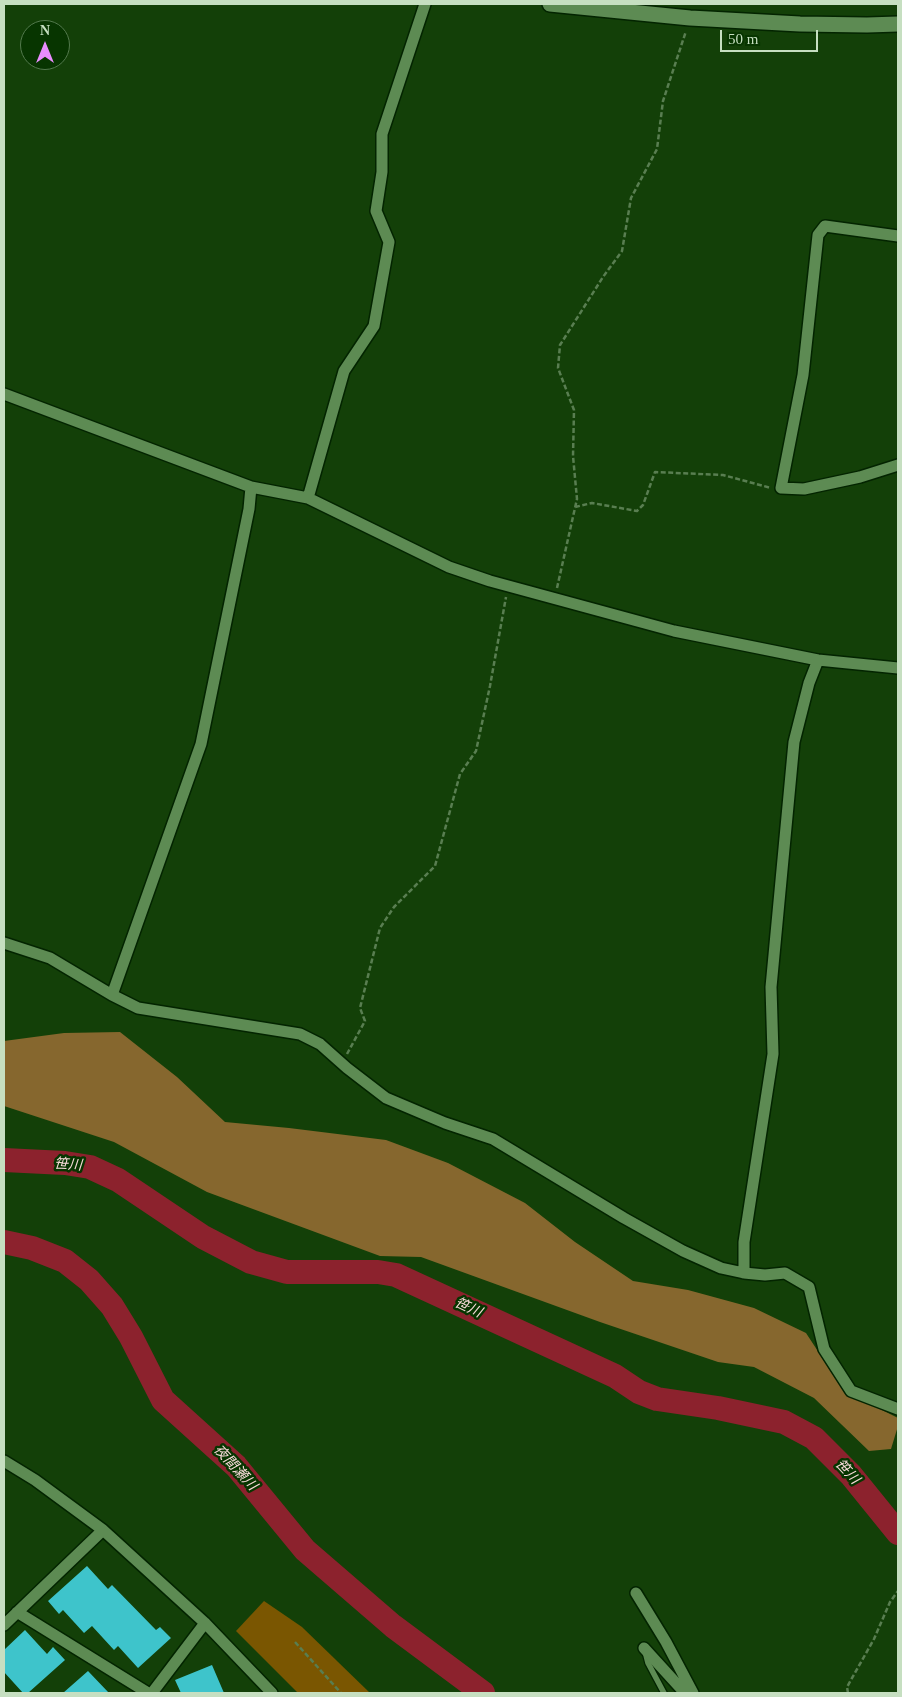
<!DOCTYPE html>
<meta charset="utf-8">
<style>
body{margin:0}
#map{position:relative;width:902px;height:1697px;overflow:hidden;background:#134008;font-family:"Times New Roman",serif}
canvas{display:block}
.frame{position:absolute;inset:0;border:5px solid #c6dfc1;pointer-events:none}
.north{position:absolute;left:20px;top:20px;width:50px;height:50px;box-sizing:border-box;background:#073500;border:1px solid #53794d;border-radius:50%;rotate:0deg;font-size:14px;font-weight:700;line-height:20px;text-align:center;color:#c6dfc1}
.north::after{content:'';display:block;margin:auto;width:18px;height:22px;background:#e98dfe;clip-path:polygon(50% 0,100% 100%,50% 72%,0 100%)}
.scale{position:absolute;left:720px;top:30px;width:98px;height:22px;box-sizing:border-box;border:2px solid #c6dfc1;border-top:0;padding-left:6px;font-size:15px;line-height:18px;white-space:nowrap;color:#c6dfc1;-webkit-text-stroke:4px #073500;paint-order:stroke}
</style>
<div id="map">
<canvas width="902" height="1697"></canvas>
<div class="frame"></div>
<div class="north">N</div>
<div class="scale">50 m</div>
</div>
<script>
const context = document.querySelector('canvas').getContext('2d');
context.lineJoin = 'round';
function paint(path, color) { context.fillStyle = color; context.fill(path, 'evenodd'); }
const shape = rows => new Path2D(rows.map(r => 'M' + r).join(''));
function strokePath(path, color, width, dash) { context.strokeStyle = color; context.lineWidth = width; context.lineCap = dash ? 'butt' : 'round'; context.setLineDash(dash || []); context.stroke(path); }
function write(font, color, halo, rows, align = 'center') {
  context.font = font + ' "Times New Roman","Noto Sans JP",serif'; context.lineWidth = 5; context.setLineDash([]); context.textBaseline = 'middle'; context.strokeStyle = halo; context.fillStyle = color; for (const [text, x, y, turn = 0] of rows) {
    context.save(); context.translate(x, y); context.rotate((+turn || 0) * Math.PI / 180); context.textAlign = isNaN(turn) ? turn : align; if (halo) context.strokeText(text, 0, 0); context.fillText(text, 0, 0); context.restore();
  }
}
const green = shape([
 [264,1601,302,1627,370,1693,298,1693,236,1631]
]);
const forest = shape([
 [120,1032,177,1077,225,1122,289,1128,386,1140,448,1163,525,1203,575,1242,633,1281,688,1290,754,1308,806,1333,844,1391,898,1418,898,1426,891,1449,869,1451,814,1398,754,1367,718,1362,600,1322,421,1257,380,1256,207,1192,114,1142,4,1106,4,1041,64,1033]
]);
const river = shape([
 [4,1160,65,1163,90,1167,118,1180,203,1237,251,1262,287,1272,378,1272,396,1275,615,1376,639,1392,657,1399,718,1408,784,1422,814,1438,851,1475,898,1533],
 [4,1242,32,1248,65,1261,89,1280,112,1306,131,1337,163,1400,236,1466,305,1550,393,1626,483,1693]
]);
const building = shape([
 [87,1566,108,1589,112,1585,156,1630,160,1627,171,1638,138,1668,118,1646,114,1650,92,1626,84,1633,63,1610,59,1614,48,1601],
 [25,1630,47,1654,53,1647,65,1660,28,1693,23,1693,4,1672,4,1650],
 [212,1665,224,1693,181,1693,175,1680],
 [88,1671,109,1693,63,1693]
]);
const path = shape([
 [575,507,592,503,637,511,643,505,655,472,723,475,771,488],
 [557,588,577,499,573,456,574,410,558,368,560,345,603,277,622,251,631,198,657,149,663,101,686,31],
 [347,1054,365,1021,360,1008,380,928,394,907,435,866,460,774,476,751,490,686,506,597],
 [295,1642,341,1693],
 [848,1693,847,1687,874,1639,890,1602,898,1591]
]);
const service = shape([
 [646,1655,648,1663,664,1693]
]);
const minor = shape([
 [898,236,825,226,818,235,803,375,781,488,804,489,860,477,898,465],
 [4,394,251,487,308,498,449,567,490,581,674,631,818,660,898,668],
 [308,498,344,371,374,326,389,242,376,211,382,172,382,134,425,4],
 [4,943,50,958,112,995,138,1008,300,1034,320,1044,347,1068,386,1098,445,1123,493,1139,624,1218,683,1251,721,1268,744,1273,765,1275,785,1273,809,1287,824,1349,851,1391,898,1409],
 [112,995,201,744,249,509,251,487],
 [744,1273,744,1242,773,1054,771,987,794,742,809,683,818,660],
 [4,1461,35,1480,103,1530,205,1623,272,1693],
 [636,1593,666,1642,693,1693],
 [17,1612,148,1693],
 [4,1625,103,1530],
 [644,1648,685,1693],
 [152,1693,205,1623]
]);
const secondary = shape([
 [550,4,690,18,800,24,867,25,898,24]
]);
const waterNames = [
 ["笹川",68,1165,4],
 ["笹川",468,1308,25],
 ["夜間瀬川",235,1468,47],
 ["笹川",847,1472,47]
];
paint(green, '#7a5601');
paint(forest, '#86672e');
strokePath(river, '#8c222d', 24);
paint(building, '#3ec4cb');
strokePath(service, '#032400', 8);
strokePath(minor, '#032400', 14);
strokePath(secondary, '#032400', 18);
strokePath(path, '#597e51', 2.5, [5, 2.5]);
strokePath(service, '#5d8b53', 5.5);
strokePath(minor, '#5d8b53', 11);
strokePath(secondary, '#5d8b53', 15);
write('italic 14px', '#f9dbda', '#073500', waterNames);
</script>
